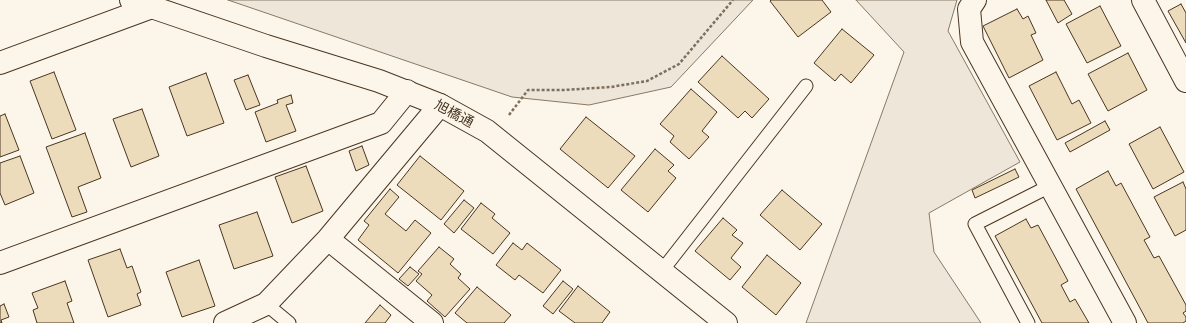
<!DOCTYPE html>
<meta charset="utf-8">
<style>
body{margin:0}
canvas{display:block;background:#fbf6e9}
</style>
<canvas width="1186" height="323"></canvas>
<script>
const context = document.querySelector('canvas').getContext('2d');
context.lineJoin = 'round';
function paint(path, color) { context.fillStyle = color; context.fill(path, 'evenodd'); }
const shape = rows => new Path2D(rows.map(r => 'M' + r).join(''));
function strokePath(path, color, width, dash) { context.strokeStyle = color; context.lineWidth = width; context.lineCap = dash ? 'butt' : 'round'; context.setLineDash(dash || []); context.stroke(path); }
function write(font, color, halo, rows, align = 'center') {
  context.font = font + ' Quicksand,"Noto Sans JP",sans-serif'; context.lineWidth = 3; context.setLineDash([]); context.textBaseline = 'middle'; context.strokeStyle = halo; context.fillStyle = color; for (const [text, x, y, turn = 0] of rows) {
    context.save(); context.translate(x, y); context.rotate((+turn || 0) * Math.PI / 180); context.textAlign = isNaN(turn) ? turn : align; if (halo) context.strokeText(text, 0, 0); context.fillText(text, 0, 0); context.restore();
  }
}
const green = shape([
 [228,0,753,0,671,87,589,105,512,97,228,0],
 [856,0,957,0,948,31,1020,162,929,213,934,252,981,323,806,323,904,52,856,0]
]);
const building = shape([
 [771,0,822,0,831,12,798,37,770,1,771,0],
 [1046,0,1064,0,1072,14,1058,23,1046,0],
 [1181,4,1186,13,1186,43,1168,11,1181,4],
 [1100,6,1121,46,1087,63,1066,24,1100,6],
 [1017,9,1023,19,1028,16,1036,33,1031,35,1043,60,1009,78,983,26,1017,9],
 [842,29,874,55,851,83,841,74,835,81,814,63,842,29],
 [1128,53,1147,90,1108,111,1088,74,1128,53],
 [722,56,769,99,752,118,745,111,738,118,698,82,722,56],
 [54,72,76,130,52,139,30,81,54,72],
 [1056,72,1072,104,1079,100,1091,123,1057,140,1029,86,1056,72],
 [206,73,224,123,187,136,169,87,206,73],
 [248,75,260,105,246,110,234,80,248,75],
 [691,89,717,112,702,131,709,137,689,159,670,142,674,136,660,124,691,89],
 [291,95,293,103,286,105,296,131,266,142,255,112,278,103,277,100,291,95],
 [142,109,159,156,131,167,113,119,142,109],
 [5,114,19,150,0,157,0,116,5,114],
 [586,117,635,156,608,188,560,149,586,117],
 [1105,121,1110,130,1070,152,1065,143,1105,121],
 [1160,127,1184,172,1153,189,1129,144,1160,127],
 [85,133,101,178,78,187,87,212,72,217,46,147,85,133],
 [362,146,369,165,356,171,349,151,362,146],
 [655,149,674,165,668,171,676,178,648,212,621,190,655,149],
 [20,156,34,193,5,205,0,193,0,163,20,156],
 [420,156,464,191,441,220,397,185,420,156],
 [306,166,323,211,292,223,275,177,306,166],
 [1015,169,1019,177,975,198,972,190,1015,169],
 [1108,171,1116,186,1121,183,1150,237,1144,240,1154,258,1159,256,1186,305,1186,311,1183,313,1186,317,1186,321,1183,323,1148,323,1076,189,1108,171],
 [1183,182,1186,189,1186,230,1175,236,1154,197,1183,182],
 [390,189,399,197,385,214,406,231,415,220,431,233,398,273,358,240,369,225,364,221,390,189],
 [782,190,822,224,800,250,760,215,782,190],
 [464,200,474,208,454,233,444,224,464,200],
 [481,203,495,214,492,218,510,233,493,254,461,229,481,203],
 [257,212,273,256,234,269,219,225,257,212],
 [723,218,737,230,732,235,743,243,731,258,741,267,730,280,695,251,723,218],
 [1026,219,1031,228,1038,225,1068,281,1061,285,1070,302,1075,299,1089,323,1042,323,995,236,1026,219],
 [513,243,522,250,527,243,561,270,543,293,519,275,515,280,496,265,513,243],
 [439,247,454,259,450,264,461,274,458,278,470,289,445,317,427,301,432,295,416,281,422,274,418,271,439,247],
 [120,249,127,268,132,266,141,292,137,294,141,305,108,317,88,260,120,249],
 [767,255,801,283,776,315,742,287,767,255],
 [199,260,215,306,182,317,166,272,199,260],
 [410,267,419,274,408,286,399,279,410,267],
 [65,281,72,301,67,303,74,323,37,323,33,310,38,308,32,293,65,281],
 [563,281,573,289,553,314,543,306,563,281],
 [578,286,610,312,602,323,575,323,559,311,578,286],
 [477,287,511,315,504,323,467,323,455,313,477,287],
 [4,304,9,317,1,320,2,323,0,323,0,306,4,304],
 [380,305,391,315,385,323,365,323,380,305]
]);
const path = shape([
 [509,115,528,90,564,90,611,87,647,81,679,64,733,0]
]);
const lane = shape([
 [661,272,806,86],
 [266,304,289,323],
 [1028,323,975,224,1050,186]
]);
const street = shape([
 [975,0,969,9,972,42,1125,323],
 [1143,0,1186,81],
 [0,63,152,7],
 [328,239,432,323],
 [0,263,381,123,407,91],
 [225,323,266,304,328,239,440,105]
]);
const secondary = shape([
 [131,0,266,46,379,81,440,105,487,131,726,323]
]);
const streetNames = [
 ["旭橋通",454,114,28]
];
paint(green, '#ede6d9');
strokePath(green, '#887966', 1);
paint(building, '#ecdcbc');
strokePath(building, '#4a3520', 1);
strokePath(lane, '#4a3520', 15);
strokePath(street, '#4a3520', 24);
strokePath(secondary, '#4a3520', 24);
strokePath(path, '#7f6f5c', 2.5, [3, 2]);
strokePath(lane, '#fbf6e9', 13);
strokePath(street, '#fbf6e9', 22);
strokePath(secondary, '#fbf6e9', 22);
write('14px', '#4a3520', '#fbf6e9', streetNames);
</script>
